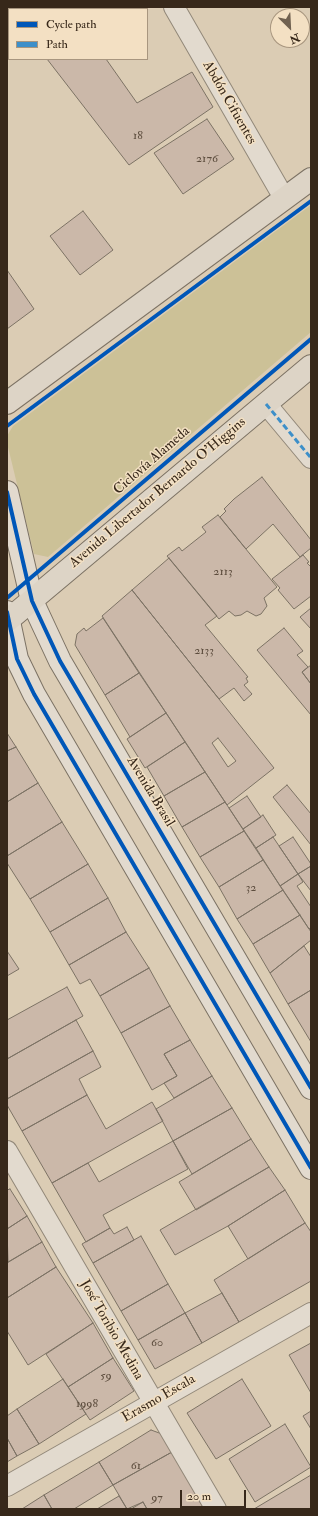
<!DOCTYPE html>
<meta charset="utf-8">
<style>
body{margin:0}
#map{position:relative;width:318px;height:1516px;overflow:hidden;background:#dbccb4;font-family:"IM FELL Double Pica",serif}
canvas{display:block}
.frame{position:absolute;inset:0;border:8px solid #37281a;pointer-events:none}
.legend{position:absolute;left:8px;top:8px;width:140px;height:52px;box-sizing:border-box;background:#f3e0c3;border:1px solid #a8967f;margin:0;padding:5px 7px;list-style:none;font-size:12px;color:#37281a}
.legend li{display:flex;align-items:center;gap:8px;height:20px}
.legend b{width:20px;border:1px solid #a8967f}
.north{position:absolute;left:270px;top:8px;width:40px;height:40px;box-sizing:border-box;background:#f3e0c3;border:1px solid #a8967f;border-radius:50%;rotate:156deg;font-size:11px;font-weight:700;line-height:16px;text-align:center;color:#37281a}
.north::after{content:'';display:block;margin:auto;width:14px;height:18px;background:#706150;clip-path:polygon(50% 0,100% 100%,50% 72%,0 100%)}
.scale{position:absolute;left:180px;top:1490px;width:66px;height:18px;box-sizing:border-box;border:2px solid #37281a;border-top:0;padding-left:5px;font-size:12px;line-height:14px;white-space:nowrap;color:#37281a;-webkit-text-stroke:3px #f3e0c3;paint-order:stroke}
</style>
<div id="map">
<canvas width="318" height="1516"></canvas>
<div class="frame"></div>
<ul class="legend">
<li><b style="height:5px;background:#0057b8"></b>Cycle path</li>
<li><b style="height:5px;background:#3d8fc9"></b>Path</li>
</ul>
<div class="north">N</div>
<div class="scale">20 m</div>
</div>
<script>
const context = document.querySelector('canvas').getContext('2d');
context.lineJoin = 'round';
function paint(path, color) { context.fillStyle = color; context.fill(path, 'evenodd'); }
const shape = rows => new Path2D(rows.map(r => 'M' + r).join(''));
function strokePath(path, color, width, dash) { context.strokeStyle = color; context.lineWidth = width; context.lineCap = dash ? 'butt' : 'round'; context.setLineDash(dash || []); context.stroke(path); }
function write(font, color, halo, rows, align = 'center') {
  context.font = font + ' "IM FELL Double Pica",serif'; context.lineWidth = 3; context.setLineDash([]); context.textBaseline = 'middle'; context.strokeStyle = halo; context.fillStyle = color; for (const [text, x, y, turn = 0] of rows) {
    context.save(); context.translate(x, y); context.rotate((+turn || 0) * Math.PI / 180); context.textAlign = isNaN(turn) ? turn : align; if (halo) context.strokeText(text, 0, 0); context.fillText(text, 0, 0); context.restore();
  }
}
const green = shape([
 [311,205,311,332,48,557,34,554,7,443,7,436,13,426]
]);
const building = shape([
 [47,59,106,59,137,103,192,72,213,107,129,165,47,59],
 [207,119,234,159,183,194,154,153,207,119],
 [83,211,113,250,80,275,50,236,83,211],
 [7,270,34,309,7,329,7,270],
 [262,477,311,540,311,548,300,557,273,524,246,549,220,517,226,511,224,509,234,499,262,477],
 [218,515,277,587,264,598,267,606,261,614,256,616,247,611,241,615,235,616,229,611,219,619,167,556,179,547,182,551,206,532,202,527,218,515],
 [303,555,309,562,307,563,311,567,311,596,294,609,278,590,280,588,272,579,303,555],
 [169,558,217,616,205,625,248,677,246,678,248,682,244,685,252,694,244,701,234,688,219,699,132,590,169,558],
 [132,590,274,768,227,805,102,616,132,590],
 [218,738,236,761,228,767,212,743,218,738],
 [311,608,311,629,300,617,311,608],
 [103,618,139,673,105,695,75,645,77,634,84,628,86,631,103,618],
 [284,628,303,651,297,655,308,667,302,672,311,684,311,715,257,650,284,628],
 [311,665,311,684,302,672,311,665],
 [139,673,166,713,130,737,105,695,139,673],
 [166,713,185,742,145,768,127,739,166,713],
 [7,733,16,747,7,751,7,733],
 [185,742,205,772,164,796,147,767,185,742],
 [16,747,38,783,7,802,7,751,16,747],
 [205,772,225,802,182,827,164,796,205,772],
 [38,783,62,822,7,856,7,802,38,783],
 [287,785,311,814,311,845,273,797,287,785],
 [247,796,261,817,243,829,229,808,247,796],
 [225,802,244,831,200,857,182,827,225,802],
 [263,815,276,835,256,848,243,829,263,815],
 [62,822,88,864,30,899,7,863,7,856,62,822],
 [244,831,263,860,219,887,200,857,244,831],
 [273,837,298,874,280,886,256,848,273,837],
 [293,837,311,864,311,866,298,874,279,846,293,837],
 [263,860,283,890,237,919,219,887,263,860],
 [88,864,108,898,50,932,30,899,88,864],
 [311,866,311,891,298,874,311,866],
 [298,874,303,882,297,886,311,907,311,927,309,929,280,886,298,874],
 [283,890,300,915,253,944,237,919,283,890],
 [108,898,126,932,69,965,50,932,108,898],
 [300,915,311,932,311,940,270,973,253,944,300,915],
 [126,932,149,968,100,996,90,979,80,984,69,965,126,932],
 [304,946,311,957,311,990,288,1004,270,973,304,946],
 [7,951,19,969,7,976,7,951],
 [149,968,170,1006,121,1033,100,996,149,968],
 [67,987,83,1016,7,1059,7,1020,67,987],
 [311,990,311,1042,288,1004,311,990],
 [170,1006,190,1040,164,1054,177,1076,152,1090,121,1033,170,1006],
 [76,1020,93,1051,7,1099,7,1059,76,1020],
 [190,1040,212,1076,174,1098,164,1083,177,1076,164,1054,190,1040],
 [93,1051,101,1067,79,1079,87,1095,22,1131,7,1105,7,1099,93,1051],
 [212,1076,232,1108,173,1141,156,1109,212,1076],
 [87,1095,106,1129,152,1102,163,1121,52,1183,22,1131,87,1095],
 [232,1108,251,1139,192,1174,173,1141,232,1108],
 [251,1139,269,1167,196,1210,179,1182,251,1139],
 [173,1141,188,1169,103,1215,110,1228,86,1242,52,1183,88,1163,99,1182,173,1141],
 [269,1167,285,1190,228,1226,175,1255,160,1230,269,1167],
 [10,1189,27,1216,7,1229,7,1190,10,1189],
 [285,1190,305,1223,248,1259,228,1226,285,1190],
 [27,1216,42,1242,8,1262,7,1229,27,1216],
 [305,1223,311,1232,311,1281,239,1322,214,1280,305,1223],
 [127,1227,134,1240,93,1263,82,1244,110,1228,114,1234,127,1227],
 [141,1236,168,1284,121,1311,93,1263,141,1236],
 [42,1242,56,1267,7,1298,7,1263,42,1242],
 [56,1267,93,1323,28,1365,7,1331,7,1298,56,1267],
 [168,1284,185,1313,138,1340,121,1311,168,1284],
 [222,1293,239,1322,202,1343,185,1313,222,1293],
 [185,1313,202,1343,155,1369,138,1340,185,1313],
 [93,1323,113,1358,68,1387,46,1354,93,1323],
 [311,1343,311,1393,289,1355,311,1343],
 [113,1358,134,1391,90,1420,68,1387,113,1358],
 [63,1379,86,1414,39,1444,17,1409,63,1379],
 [242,1379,271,1426,216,1459,187,1413,242,1379],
 [17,1409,39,1444,17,1456,7,1438,7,1416,17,1409],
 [311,1411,311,1429,303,1416,311,1411],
 [285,1424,311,1467,255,1502,229,1459,285,1424],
 [151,1430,162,1434,172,1452,113,1485,99,1462,151,1430],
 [7,1438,17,1456,7,1462,7,1438],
 [172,1452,204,1509,147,1509,143,1502,127,1509,113,1485,172,1452],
 [99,1462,113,1485,74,1509,52,1509,44,1495,99,1462],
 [311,1475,311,1509,254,1509,311,1475],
 [44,1495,52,1509,22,1509,44,1495],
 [119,1496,127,1509,97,1509,119,1496],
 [143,1502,147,1509,131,1509,143,1502]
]);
const minor = shape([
 [174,7,284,198],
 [266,404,311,458],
 [7,1151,216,1509],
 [7,1486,311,1313]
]);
const secondary = shape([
 [7,492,32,601,60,661,311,1088],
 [7,612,17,659,34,694,311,1168]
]);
const primary = shape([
 [7,403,311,179],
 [7,621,311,366]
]);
const quiet = shape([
 [266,404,311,458]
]);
const cycleway = shape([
 [7,426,311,201],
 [7,492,32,601,60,661,311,1088],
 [7,598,311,339],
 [7,612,17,659,34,694,311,1168]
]);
const numberNames = [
 ["18",138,136],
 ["2176",207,159],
 ["2113",223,572],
 ["2133",204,651],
 ["32",251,888],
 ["60",157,1343],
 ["59",106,1376],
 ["1998",87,1404],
 ["61",136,1466],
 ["97",157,1498]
];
const streetNames = [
 ["Abdón Cifuentes",229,103,60],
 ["Ciclovía Alameda",152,461,-41],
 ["Avenida Libertador Bernardo O'Higgins",158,493,-40],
 ["Avenida Brasil",150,792,59],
 ["José Toribio Medina",111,1330,60],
 ["Erasmo Escala",159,1399,-30]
];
paint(green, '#ccc197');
paint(building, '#cbb8a9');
strokePath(building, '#7c7264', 1);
strokePath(minor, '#928879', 22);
strokePath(secondary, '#7c7264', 24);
strokePath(primary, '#7c7264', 24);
strokePath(minor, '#e2dace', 20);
strokePath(secondary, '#e2dace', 22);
strokePath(primary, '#ddd4c6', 22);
strokePath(quiet, '#3d8fc9', 3, [6, 3]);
strokePath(cycleway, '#0057b8', 4);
write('12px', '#5d4d3e', null, numberNames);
write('14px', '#37281a', '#f3e0c3', streetNames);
</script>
